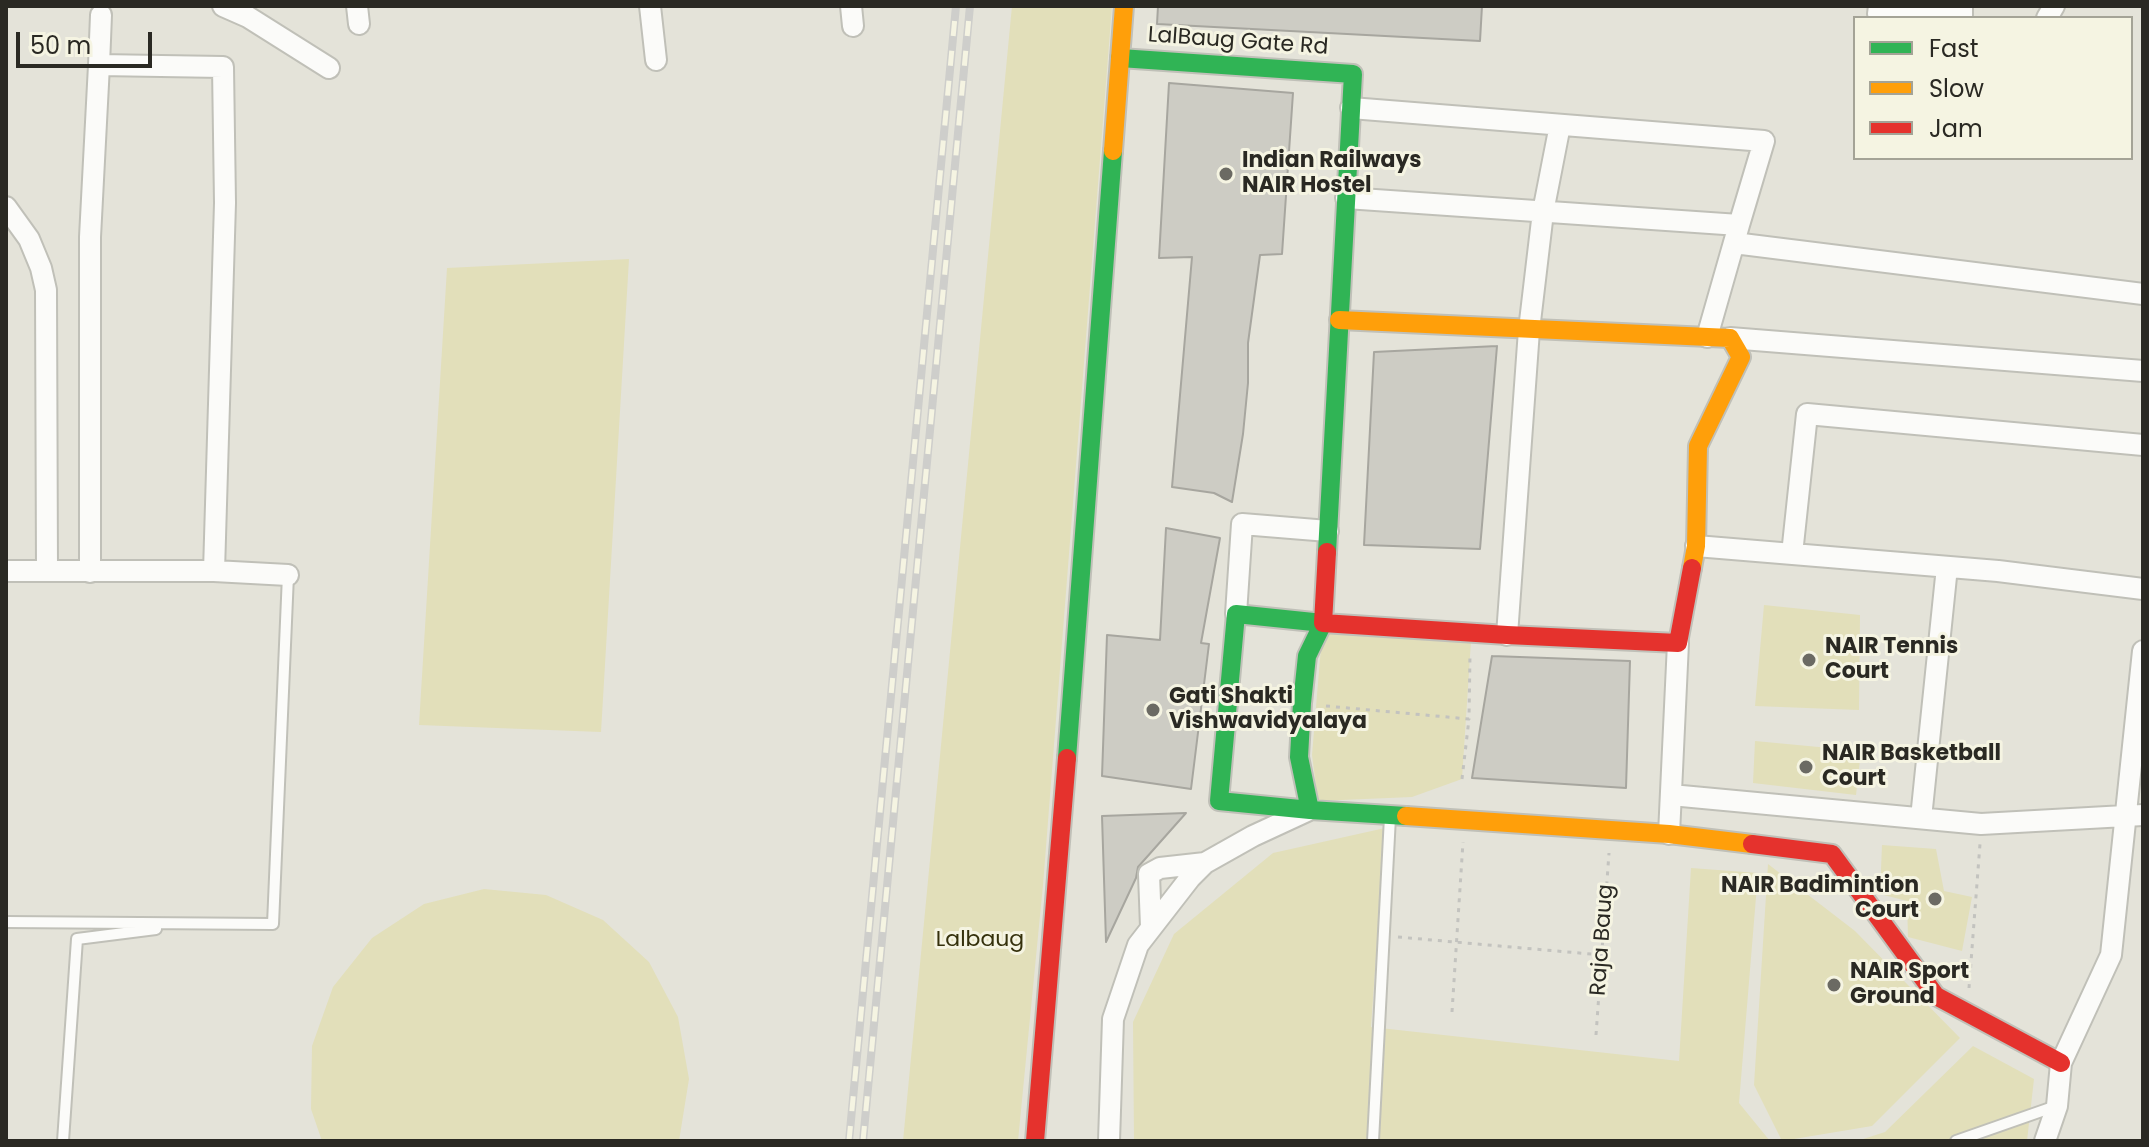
<!DOCTYPE html>
<style>
body{margin:0}
#map{position:relative;width:2149px;height:1147px;overflow:hidden;background:#e4e3d9;font-family:Poppins,sans-serif}
canvas{display:block}
.frame{position:absolute;inset:0;border:8px solid #2a2923;pointer-events:none}
.legend{position:absolute;left:1853px;top:16px;width:280px;height:144px;box-sizing:border-box;background:#f5f4e2;border:2px solid #a4a396;margin:0;padding:10px 14px;list-style:none;font-size:24px;color:#2a2923}
.legend li{display:flex;align-items:center;gap:16px;height:40px}
.legend b{width:40px;border:2px solid #a4a396}
.scale{position:absolute;left:16px;top:32px;width:136px;height:36px;box-sizing:border-box;border:4px solid #2a2923;border-top:0;padding-left:10px;font-size:24px;line-height:28px;white-space:nowrap;color:#2a2923;-webkit-text-stroke:6px #f5f4e2;paint-order:stroke}
</style>
<div id="map">
<canvas width="2149" height="1147"></canvas>
<div class="frame"></div>
<ul class="legend">
<li><b style="height:10px;background:#30b455"></b>Fast</li>
<li><b style="height:10px;background:#ff9f0a"></b>Slow</li>
<li><b style="height:10px;background:#e5322d"></b>Jam</li>
</ul>
<div class="scale">50 m</div>
</div>
<script>
const context = document.querySelector('canvas').getContext('2d');
context.lineJoin = 'round';
function paint(path, color) { context.fillStyle = color; context.fill(path, 'evenodd'); }
const shape = rows => new Path2D(rows.map(r => 'M' + r).join(''));
function strokePath(path, color, width, dash) { context.strokeStyle = color; context.lineWidth = width; context.lineCap = dash ? 'butt' : 'round'; context.setLineDash(dash || []); context.stroke(path); }
function write(font, color, halo, rows, align = 'center') {
  context.font = font + ' Poppins,sans-serif'; context.lineWidth = 6; context.setLineDash([]); context.textBaseline = 'middle'; context.strokeStyle = halo; context.fillStyle = color; for (const [text, x, y, turn = 0] of rows) {
    context.save(); context.translate(x, y); context.rotate((+turn || 0) * Math.PI / 180); context.textAlign = isNaN(turn) ? turn : align; if (halo) context.strokeText(text, 0, 0); context.fillText(text, 0, 0); context.restore();
  }
}
const green = shape([
 [1012,6,1112,6,1043,885,1018,1141,903,1141],
 [629,259,601,732,419,725,447,268],
 [1764,605,1860,615,1859,710,1755,706],
 [1323,623,1471,641,1462,779,1412,797,1318,801,1312,755],
 [1755,741,1861,751,1856,795,1753,783],
 [1385,828,1371,1027,1679,1061,1691,868,1758,873,1739,1103,1770,1141,1134,1141,1133,1022,1174,934,1273,853],
 [1882,845,1936,849,1944,891,1972,897,1962,951,1908,937,1907,901,1880,894],
 [1768,864,1855,931,1960,1038,1872,1126,1782,1141,1754,1085],
 [484,889,546,895,603,920,649,962,678,1017,689,1079,679,1141,322,1141,311,1109,312,1046,333,987,372,938,424,904],
 [1973,1046,2034,1079,2027,1141,1857,1141,1885,1132]
]);
const building = shape([
 [1158,6,1482,6,1480,41,1157,24,1158,6],
 [1169,83,1293,93,1282,254,1260,255,1248,343,1248,383,1243,434,1232,502,1214,493,1172,487,1192,257,1159,258,1169,83],
 [1497,346,1480,549,1364,545,1374,352,1497,346],
 [1166,528,1220,538,1201,643,1209,644,1191,789,1102,776,1107,635,1160,640,1166,528],
 [1492,656,1630,661,1626,788,1472,778,1492,656],
 [1186,813,1138,867,1136,878,1106,942,1102,816,1186,813]
]);
const path = shape([
 [1326,706,1469,719,1470,654],
 [1462,779,1469,719],
 [1398,937,1602,955],
 [1969,988,1980,844],
 [1452,1012,1463,842],
 [1596,1035,1609,853]
]);
const lane = shape([
 [6,922,273,924,288,575],
 [63,1141,77,939,156,929],
 [1373,1141,1390,817],
 [1956,1141,2056,1106]
]);
const street = shape([
 [223,6,248,17,329,68],
 [357,6,359,24],
 [650,6,656,60],
 [851,6,853,26],
 [1879,6,1878,14,1962,17,1962,6],
 [101,15,99,65,223,67,225,203,214,571],
 [2047,18,2054,6],
 [1351,108,1764,141,1739,225],
 [1346,198,1739,225,1707,337],
 [6,207,29,239,41,268,46,290,47,571],
 [1734,243,2143,294],
 [1730,338,2143,371],
 [1696,546,1998,571,2143,589],
 [1792,554,1807,414,2143,445],
 [6,571,214,571,288,575],
 [90,572,90,237,99,65],
 [1236,614,1242,524,1328,531],
 [1507,635,1529,330,1543,212,1560,125],
 [1671,795,1981,824,2143,815],
 [1921,818,1947,567],
 [1669,834,1678,643],
 [1151,927,1149,874,1160,868,1205,863],
 [1109,1141,1113,1019,1138,945,1190,878,1205,863,1253,836,1307,811],
 [2045,1141,2057,1106,2061,1063,2111,955,2143,651]
]);
const fast = shape([
 [1120,58,1353,74,1327,552],
 [1067,758,1113,151],
 [1310,810,1299,757,1302,703,1307,656,1323,623,1236,614,1219,801,1310,810,1406,816]
]);
const slow = shape([
 [1113,151,1124,6],
 [1339,320,1730,338,1741,357,1698,446,1696,546,1692,568],
 [1406,816,1669,834,1752,844]
]);
const jam = shape([
 [1327,552,1323,623,1507,635,1678,643,1692,568],
 [1752,844,1832,854,1936,996,2061,1063],
 [1035,1141,1067,758]
]);
const rail = shape([
 [849,1141,956,6],
 [863,1141,970,6]
]);
const markers = [
 [1226,174,8,"#6b6a63"],
 [1809,660,8,"#6b6a63"],
 [1153,710,8,"#6b6a63"],
 [1806,767,8,"#6b6a63"],
 [1935,899,8,"#6b6a63"],
 [1834,985,8,"#6b6a63"]
];
const streetNames = [
 ["LalBaug Gate Rd",1238,42,4],
 ["Raja Baug",1603,940,-86]
];
const poiNames = [
 ["Indian Railways",1242,161],
 ["NAIR Hostel",1242,186],
 ["NAIR Tennis",1825,647],
 ["Court",1825,672],
 ["Gati Shakti",1169,697],
 ["Vishwavidyalaya",1169,722],
 ["NAIR Basketball",1822,754],
 ["Court",1822,779],
 ["NAIR Badimintion",1919,886,"right"],
 ["Court",1919,911,"right"],
 ["NAIR Sport",1850,972],
 ["Ground",1850,997]
];
const parkNames = [
 ["Lalbaug",980,940]
];
paint(green, '#e2dfba');
paint(building, '#cdccc4');
strokePath(building, '#a7a69f', 2);
strokePath(lane, '#c0c0b8', 14);
strokePath(street, '#c0c0b8', 24);
strokePath(fast, '#c0c0b8', 22);
strokePath(slow, '#c0c0b8', 22);
strokePath(jam, '#c0c0b8', 22);
strokePath(path, '#c3c3bf', 3, [4, 6]);
strokePath(lane, '#fbfbf9', 10);
strokePath(street, '#fbfbf9', 20);
strokePath(fast, '#30b455', 18);
strokePath(slow, '#ff9f0a', 18);
strokePath(jam, '#e5322d', 18);
strokePath(rail, '#cececb', 8);
strokePath(rail, '#f5f4e2', 5, [15]);
for (const [x, y, r, color] of markers) { const dot = new Path2D(); dot.arc(x, y, r, 0, 2 * Math.PI); context.fillStyle = color; context.fill(dot); strokePath(dot, '#f5f4e2', 3); }
write('22px', '#2a2923', '#f5f4e2', streetNames);
write('bold 22px', '#2a2923', '#f5f4e2', poiNames, 'left');
write('22px', '#35310c', '#f5f4e2', parkNames);
</script>
